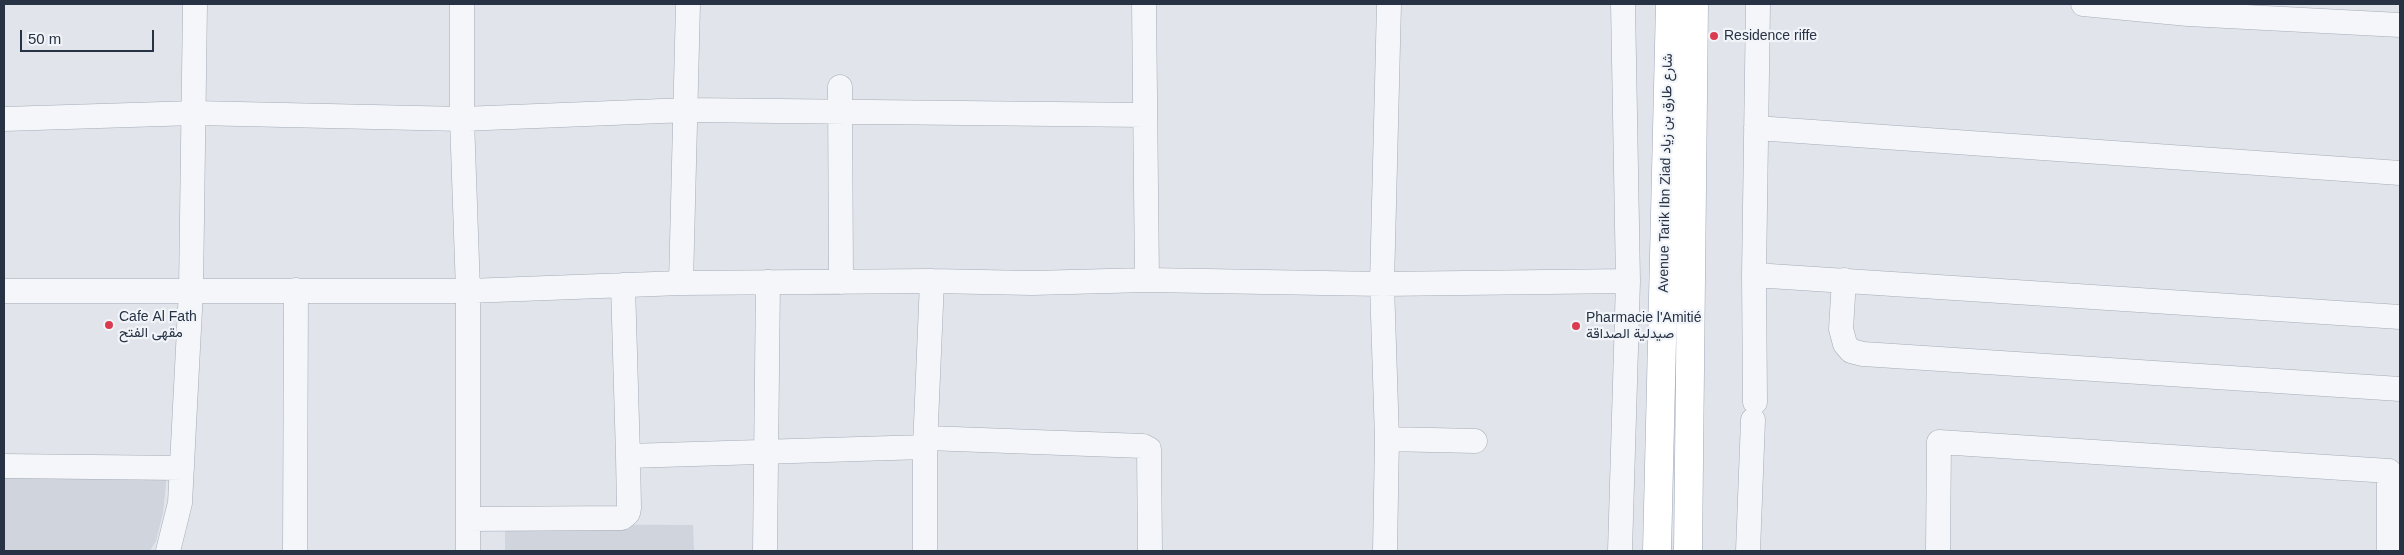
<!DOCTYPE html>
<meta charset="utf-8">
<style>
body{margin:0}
#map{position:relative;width:2404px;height:555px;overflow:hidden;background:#e1e5eb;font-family:Arial,sans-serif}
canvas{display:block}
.frame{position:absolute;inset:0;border:5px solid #273244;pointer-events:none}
.scale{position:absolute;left:20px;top:30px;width:134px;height:22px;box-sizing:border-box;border:2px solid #273244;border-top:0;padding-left:6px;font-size:15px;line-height:18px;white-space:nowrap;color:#273244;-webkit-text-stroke:4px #f1f4f8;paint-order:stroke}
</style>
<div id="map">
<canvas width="2404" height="555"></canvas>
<div class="frame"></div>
<div class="scale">50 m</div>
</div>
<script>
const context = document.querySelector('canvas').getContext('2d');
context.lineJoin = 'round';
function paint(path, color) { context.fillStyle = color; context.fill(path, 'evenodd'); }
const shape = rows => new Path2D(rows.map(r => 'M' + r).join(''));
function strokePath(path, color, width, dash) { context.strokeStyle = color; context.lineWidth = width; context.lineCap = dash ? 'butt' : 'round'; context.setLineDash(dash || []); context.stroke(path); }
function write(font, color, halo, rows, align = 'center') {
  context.font = font + ' Arial,Vazirmatn,sans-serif'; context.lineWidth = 4.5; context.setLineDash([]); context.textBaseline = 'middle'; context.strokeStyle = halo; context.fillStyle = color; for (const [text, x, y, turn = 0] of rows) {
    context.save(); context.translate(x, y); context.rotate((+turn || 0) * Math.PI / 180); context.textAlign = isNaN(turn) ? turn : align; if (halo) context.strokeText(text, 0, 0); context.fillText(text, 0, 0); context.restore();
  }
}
const built = shape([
 [4,470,167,474,163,513,156,541,150,551,4,551],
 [505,524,693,525,694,551,505,551]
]);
const minor = shape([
 [462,4,462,119,468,291,468,551],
 [1144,4,1147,280],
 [2083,4,2188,14,2400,25],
 [840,87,841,282],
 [4,119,195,113,462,119,687,110,1145,115],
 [1756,128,2400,173],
 [1754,275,2400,317],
 [1844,280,1841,329,1845,344,1851,351,1863,354,2400,389],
 [681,283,688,4],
 [623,285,628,456],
 [4,291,468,291,681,283,932,281,1032,283,1147,280,1382,284,1628,281],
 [1755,402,1754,275,1758,4],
 [927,438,1143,446,1149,449,1150,551],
 [1387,439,1475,441],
 [4,466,182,468],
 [468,519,622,518,628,513,629,508,628,456,925,447],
 [168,551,180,503,191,290,195,4],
 [295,551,296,290],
 [765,551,768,282],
 [925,551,925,447,932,281],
 [1385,551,1387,439,1382,284,1389,4],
 [1620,551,1628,281,1623,4],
 [1748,551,1753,420],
 [1938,551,1939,442,2389,471,2389,551]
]);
const major = shape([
 [1657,551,1670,4],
 [1688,551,1694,4]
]);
const markers = [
 [1714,36,5,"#db3b51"],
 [109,325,5,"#db3b51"],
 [1576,326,5,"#db3b51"]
];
const poiNames = [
 ["Residence riffe",1724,36],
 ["Cafe Al Fath",119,317],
 ["مقهى الفتح",119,333],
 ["Pharmacie l'Amitié",1586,318],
 ["صيدلية الصداقة",1586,334]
];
const streetNames = [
 ["Avenue Tarik Ibn Ziad شارع طارق بن زياد",1666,173,-89]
];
paint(built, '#cfd4dd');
strokePath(minor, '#a5acb6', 25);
strokePath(major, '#9fa8b8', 29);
strokePath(minor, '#f4f6f9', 24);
strokePath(major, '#fff', 28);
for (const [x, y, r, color] of markers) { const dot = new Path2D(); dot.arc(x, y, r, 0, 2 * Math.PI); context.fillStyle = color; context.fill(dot); strokePath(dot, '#f1f4f8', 2); }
write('14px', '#273244', '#f1f4f8', poiNames, 'left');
write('14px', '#273244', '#f1f4f8', streetNames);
</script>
